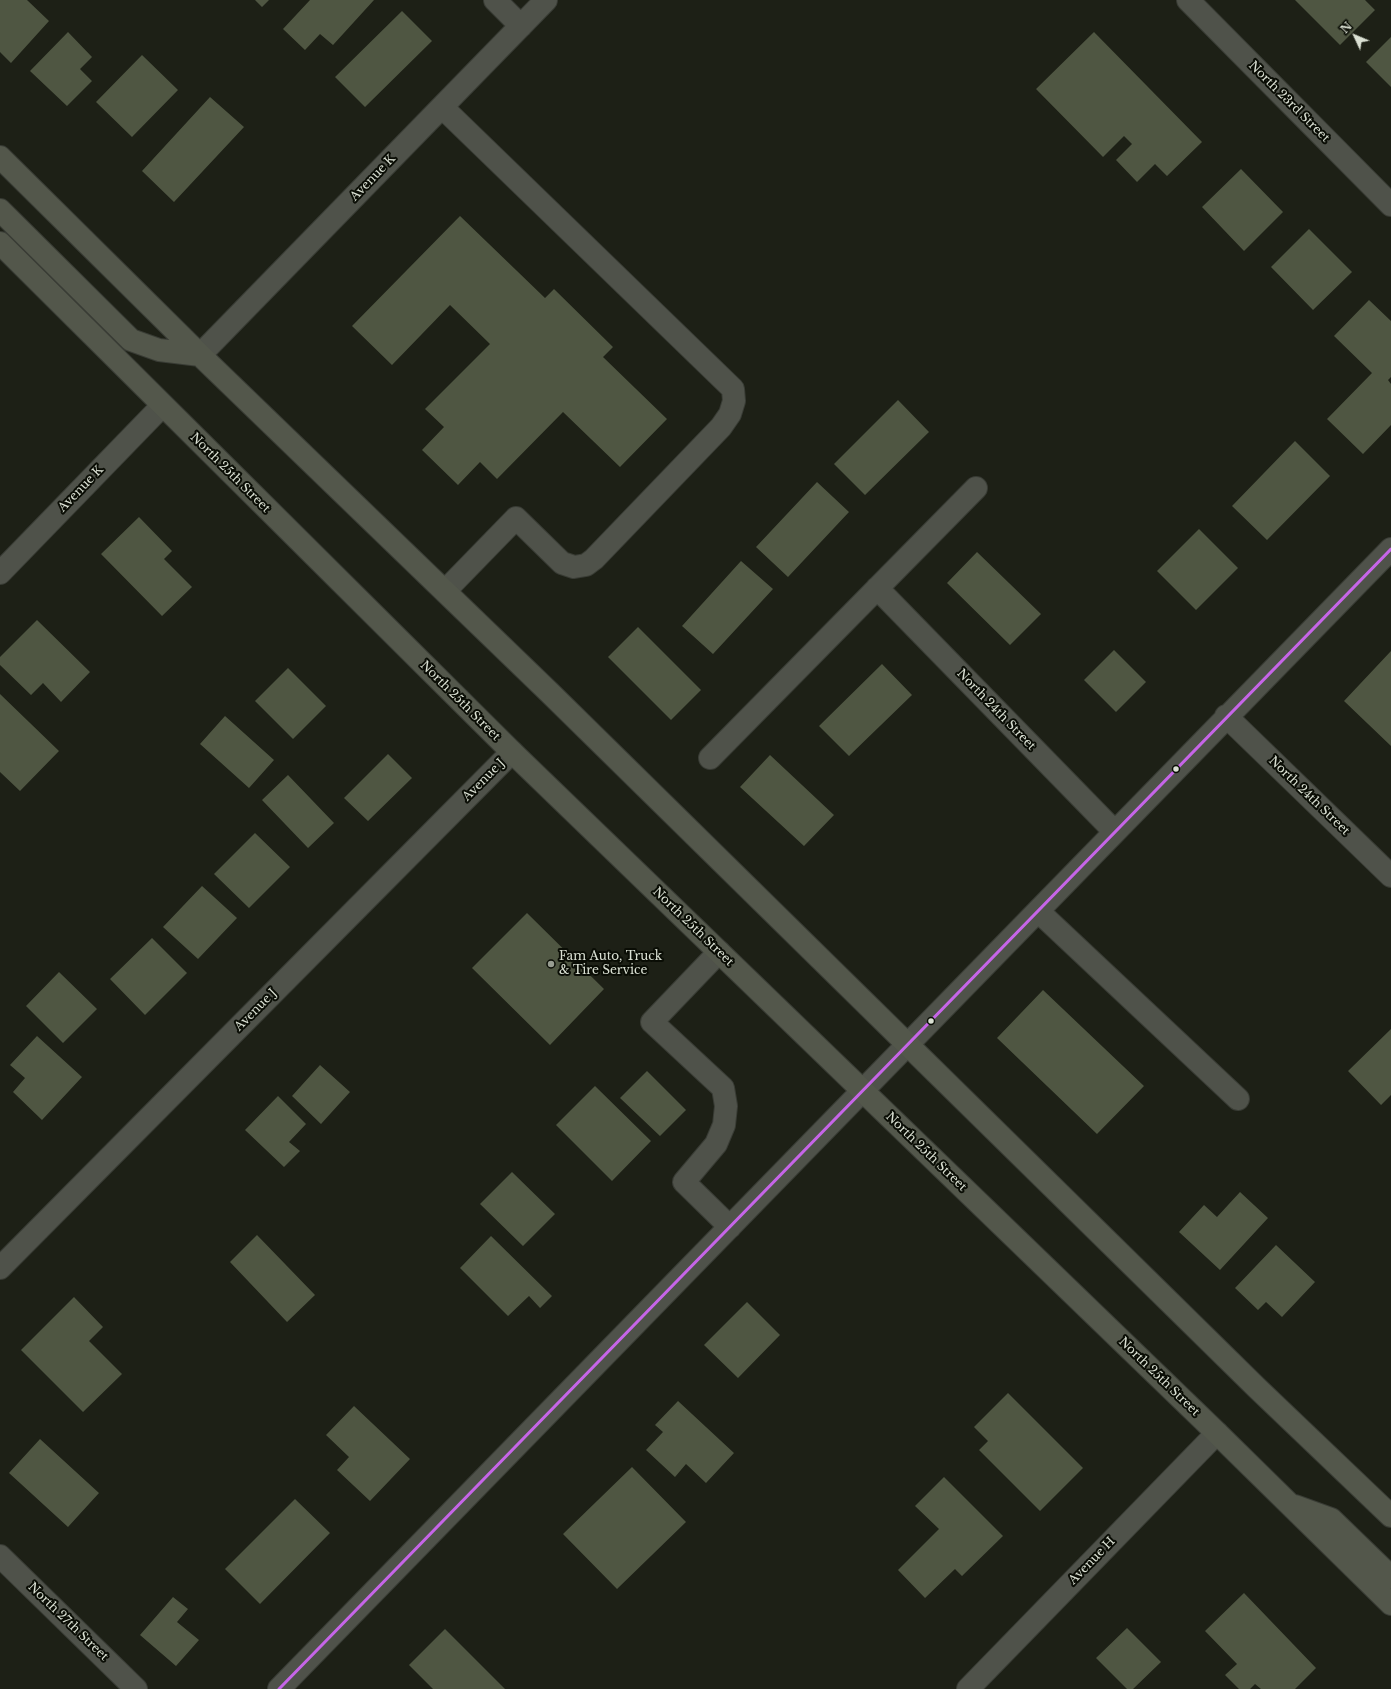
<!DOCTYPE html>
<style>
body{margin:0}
#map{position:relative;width:1391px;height:1689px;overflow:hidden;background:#1d2016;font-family:"Libre Baskerville",serif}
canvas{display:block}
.north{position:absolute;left:1335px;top:16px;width:40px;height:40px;-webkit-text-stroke:3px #0a0d05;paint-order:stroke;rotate:314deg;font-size:11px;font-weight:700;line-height:16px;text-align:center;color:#dae0d3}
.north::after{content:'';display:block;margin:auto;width:14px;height:18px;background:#dae0d3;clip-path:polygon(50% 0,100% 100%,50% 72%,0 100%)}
</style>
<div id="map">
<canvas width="1391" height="1689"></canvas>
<div class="north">N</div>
</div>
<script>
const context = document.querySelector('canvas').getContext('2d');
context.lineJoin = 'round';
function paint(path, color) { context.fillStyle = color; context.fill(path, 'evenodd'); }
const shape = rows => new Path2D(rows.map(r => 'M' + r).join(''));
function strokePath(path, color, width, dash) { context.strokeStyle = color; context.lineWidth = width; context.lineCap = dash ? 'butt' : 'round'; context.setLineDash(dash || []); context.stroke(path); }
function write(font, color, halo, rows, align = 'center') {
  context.font = font + ' "Libre Baskerville",serif'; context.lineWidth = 4; context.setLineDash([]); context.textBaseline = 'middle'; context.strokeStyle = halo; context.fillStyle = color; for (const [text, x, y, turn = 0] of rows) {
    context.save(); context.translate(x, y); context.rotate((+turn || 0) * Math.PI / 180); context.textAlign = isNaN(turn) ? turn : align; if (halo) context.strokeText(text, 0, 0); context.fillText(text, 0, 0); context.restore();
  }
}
const building = shape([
 [0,0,27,0,49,21,11,63,0,52],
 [255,0,269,0,262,7],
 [310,0,374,0,333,45,320,34,305,50,283,29],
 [1295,0,1365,0,1375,10,1340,45],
 [402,11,432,41,365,107,335,77],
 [68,32,92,57,80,69,92,81,67,106,30,71],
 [1094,32,1202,142,1167,176,1155,164,1137,182,1116,160,1132,144,1124,136,1103,157,1036,89],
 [1391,37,1391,87,1366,62],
 [142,55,178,90,132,137,96,102],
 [210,97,244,127,174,202,142,171],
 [1241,169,1283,212,1244,251,1202,207],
 [460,216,545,298,554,289,613,347,603,357,667,419,620,467,563,412,497,479,480,462,458,485,422,450,444,427,425,409,490,344,450,305,392,365,352,326],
 [1309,229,1352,272,1313,310,1271,267],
 [1369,300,1391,321,1391,377,1388,380,1391,384,1391,425,1363,454,1327,419,1372,373,1334,336],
 [898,400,929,432,865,495,834,464],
 [1295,441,1330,476,1267,540,1232,506],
 [817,482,849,512,788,577,756,547],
 [139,517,172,551,164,559,192,587,162,616,101,554],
 [1199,529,1238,568,1196,610,1157,571],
 [977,552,1041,614,1010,645,947,583],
 [741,561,773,589,713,654,682,626],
 [37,620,90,672,61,702,43,683,31,695,0,665,0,657],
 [638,627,701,690,671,720,608,657],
 [1114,650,1146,682,1116,712,1084,680],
 [1391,651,1391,746,1344,701],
 [882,664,912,695,849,756,819,726],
 [288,668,326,706,293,739,255,701],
 [0,694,59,751,20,791,0,772],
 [225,716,274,760,249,788,200,744],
 [388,754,412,778,368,821,344,798],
 [770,755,834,815,804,846,740,787],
 [288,775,334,823,308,848,262,800],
 [255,833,290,867,249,908,214,874],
 [202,886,237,918,198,959,163,927],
 [527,913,604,989,550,1045,472,968],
 [152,938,187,973,145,1015,110,979],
 [59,972,97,1009,63,1043,26,1006],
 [1043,990,1144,1086,1097,1134,997,1038],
 [1391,1029,1391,1095,1381,1105,1348,1071],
 [37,1036,82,1077,42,1120,13,1092,25,1078,10,1065],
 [320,1065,350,1092,321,1124,292,1096],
 [647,1071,686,1110,660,1136,620,1098],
 [595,1086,651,1141,612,1181,556,1125],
 [278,1096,306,1124,289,1142,300,1151,284,1167,245,1130],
 [512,1172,555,1214,523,1246,480,1204],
 [1240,1192,1268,1218,1220,1270,1179,1232,1204,1205,1217,1217],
 [257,1235,315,1295,287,1322,230,1262],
 [491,1236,552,1296,540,1308,529,1296,508,1316,460,1268],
 [1276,1245,1315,1282,1282,1317,1266,1302,1258,1310,1235,1288],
 [74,1297,103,1327,89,1341,122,1374,83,1412,21,1350],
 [747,1302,780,1335,738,1378,704,1345],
 [1008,1393,1083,1468,1040,1511,979,1450,988,1441,974,1427],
 [678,1401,734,1453,706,1483,686,1464,675,1477,646,1450,663,1432,655,1425],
 [354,1406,410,1459,370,1501,337,1470,349,1457,326,1435],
 [40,1439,99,1493,68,1527,9,1473],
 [632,1467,686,1522,617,1589,563,1534],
 [944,1477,1003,1536,962,1576,955,1569,925,1598,898,1570,939,1529,915,1506],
 [295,1499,330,1533,260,1604,225,1569],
 [1244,1593,1316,1668,1295,1689,1261,1689,1255,1684,1250,1689,1239,1689,1225,1675,1237,1664,1205,1631],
 [173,1597,188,1609,177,1622,199,1640,176,1666,140,1635],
 [1127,1628,1161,1662,1133,1689,1127,1689,1096,1658],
 [445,1629,505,1689,433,1689,409,1665]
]);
const minor = shape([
 [495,0,521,26],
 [1188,0,1391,205],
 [442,107,733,389,734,401,730,414,721,427,594,559,586,565,574,567,562,563,516,518,445,591],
 [200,355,546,0],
 [0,573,162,406],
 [877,588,1115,832],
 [1226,716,1391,876],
 [710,758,976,488],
 [1038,911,1238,1099],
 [719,952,652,1022,723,1088,726,1106,724,1125,716,1144,684,1182,730,1227],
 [0,1268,512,752],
 [0,1556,136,1689],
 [279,1689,1391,549],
 [968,1689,1217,1433]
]);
const major = shape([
 [0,157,200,355,550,693,1257,1388,1391,1516],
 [0,210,131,340,159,350,200,355],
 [0,243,512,752,1217,1433,1391,1604],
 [1295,1506,1331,1519,1391,1577]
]);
const bus1 = shape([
 [279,1689,1391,549]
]);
const markers = [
 [1176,769,3.5,"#dae0d3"],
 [551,964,4,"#989d91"],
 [931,1021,3.5,"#dae0d3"]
];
const streetNames = [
 ["North 23rd Street",1289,102,45],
 ["Avenue K",373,178,-46],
 ["North 25th Street",230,473,45],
 ["Avenue K",81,489,-46],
 ["North 25th Street",460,701,45],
 ["North 24th Street",996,710,46],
 ["Avenue J",484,780,-45],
 ["North 24th Street",1309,796,44],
 ["North 25th Street",693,927,44],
 ["Avenue J",256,1010,-45],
 ["North 25th Street",926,1152,44],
 ["North 25th Street",1159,1377,44],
 ["Avenue H",1092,1561,-46],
 ["North 27th Street",68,1622,44]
];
const poiNames = [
 ["Fam Auto, Truck",559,957],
 ["& Tire Service",559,971]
];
paint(building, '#4f5642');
strokePath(minor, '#393c35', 24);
strokePath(major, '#393c35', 24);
strokePath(minor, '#4f524a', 22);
strokePath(major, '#53574b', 22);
strokePath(bus1, '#c665e8', 3);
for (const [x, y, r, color] of markers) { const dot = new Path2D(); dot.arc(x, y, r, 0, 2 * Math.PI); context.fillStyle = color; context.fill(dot); strokePath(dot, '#0a0d05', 1.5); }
write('12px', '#dae0d3', '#0a0d05', streetNames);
write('12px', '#dae0d3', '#0a0d05', poiNames, 'left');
</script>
